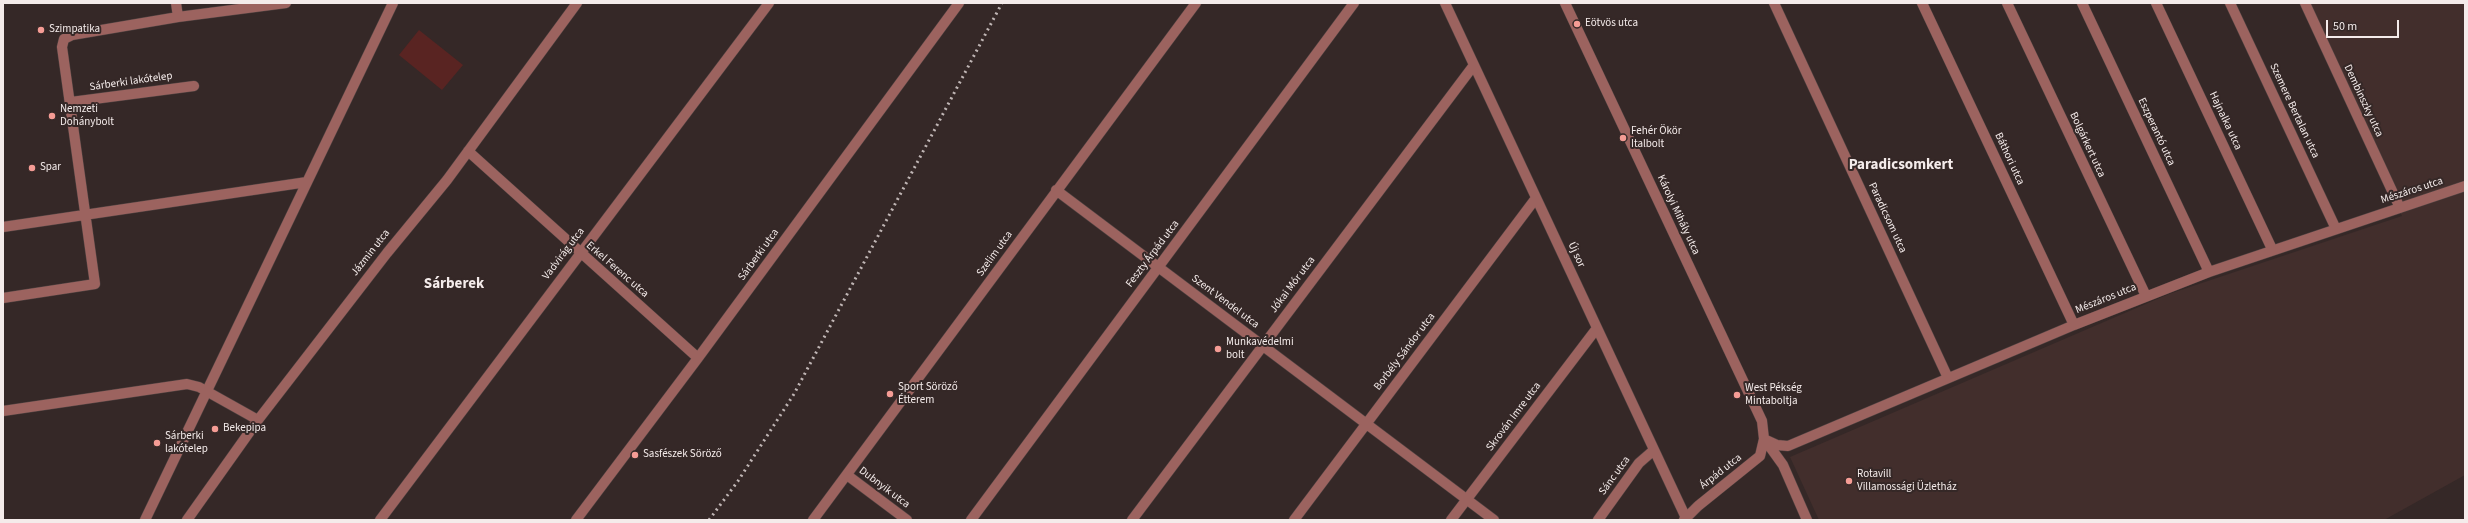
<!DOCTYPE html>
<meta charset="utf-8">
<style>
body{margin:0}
#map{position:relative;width:2468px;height:523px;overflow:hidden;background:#352827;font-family:"Source Sans 3",sans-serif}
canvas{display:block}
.frame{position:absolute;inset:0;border:4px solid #f4ebea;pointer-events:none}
.scale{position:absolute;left:2326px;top:20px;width:73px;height:18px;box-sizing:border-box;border:2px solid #f4ebea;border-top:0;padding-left:5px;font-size:12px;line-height:14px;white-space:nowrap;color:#f4ebea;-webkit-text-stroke:3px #352827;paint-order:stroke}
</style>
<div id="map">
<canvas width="2468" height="523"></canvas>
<div class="frame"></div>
<div class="scale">50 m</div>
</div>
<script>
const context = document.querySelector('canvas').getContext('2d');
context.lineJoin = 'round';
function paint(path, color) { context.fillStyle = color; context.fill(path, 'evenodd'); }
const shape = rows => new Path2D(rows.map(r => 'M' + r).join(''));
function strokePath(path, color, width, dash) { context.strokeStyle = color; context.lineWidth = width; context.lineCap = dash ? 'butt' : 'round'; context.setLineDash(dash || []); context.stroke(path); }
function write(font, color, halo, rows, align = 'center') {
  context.font = font + ' "Source Sans 3",sans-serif'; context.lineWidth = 4; context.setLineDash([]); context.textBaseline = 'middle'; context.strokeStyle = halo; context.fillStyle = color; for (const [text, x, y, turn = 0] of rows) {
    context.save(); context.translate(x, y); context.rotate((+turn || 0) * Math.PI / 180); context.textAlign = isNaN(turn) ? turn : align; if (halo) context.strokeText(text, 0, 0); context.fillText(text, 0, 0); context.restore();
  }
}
const built = shape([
 [2305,3,2465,3,2465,475,2384,520,1819,520,1790,457,2169,294,2402,216]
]);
const green = shape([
 [419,30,463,65,442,90,399,55]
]);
const minor = shape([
 [176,3,178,17],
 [1445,3,1686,518],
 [1565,3,1762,421,1764,439,1760,456,1698,506,1684,520],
 [1774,3,1948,378],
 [1922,3,2074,325],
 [2007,3,2146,296],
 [2082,3,2209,272],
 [2156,3,2272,249],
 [2230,3,2336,229],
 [2305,3,2400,208],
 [71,102,194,86],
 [468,151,698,358],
 [1056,190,1494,520],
 [3,227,307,182],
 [3,298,95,284,62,47,64,39,72,35,178,17,286,3],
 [3,411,187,384,199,387,258,420],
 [1764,439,1777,445,1788,446,2074,325,2209,272,2465,186],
 [1765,440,1783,465,1807,520],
 [847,475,907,520],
 [145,520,393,3],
 [187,520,258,420,387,253,447,180,577,3],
 [380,520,769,3],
 [576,520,698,358,959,3],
 [813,520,1196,3],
 [971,520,1354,3],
 [1132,520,1474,65],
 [1294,520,1536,198],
 [1451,520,1597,328],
 [1598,520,1639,463,1654,450]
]);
const rail = shape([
 [709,520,738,481,794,394,1002,3]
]);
const markers = [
 [1577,24,4,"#f59c95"],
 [41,30,4,"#f59c95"],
 [52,116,4,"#f59c95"],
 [1623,138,4,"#f59c95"],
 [32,168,4,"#f59c95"],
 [1218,349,4,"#f59c95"],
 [890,394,4,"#f59c95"],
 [1737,395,4,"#f59c95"],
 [215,429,4,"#f59c95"],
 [157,443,4,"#f59c95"],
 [635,455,4,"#f59c95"],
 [1849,481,4,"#f59c95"]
];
const poiNames = [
 ["Eötvös utca",1585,24],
 ["Szimpatika",49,30],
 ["Nemzeti",60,110],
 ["Dohánybolt",60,123],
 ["Fehér Ökör",1631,132],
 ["Italbolt",1631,145],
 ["Spar",40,168],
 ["Munkavédelmi",1226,343],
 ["bolt",1226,356],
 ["Sport Söröző",898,388],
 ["Étterem",898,401],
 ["West Pékség",1745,389],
 ["Mintaboltja",1745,402],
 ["Bekepipa",223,429],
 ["Sárberki",165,437],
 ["lakótelep",165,450],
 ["Sasfészek Söröző",643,455],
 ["Rotavill",1857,475],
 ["Villamossági Üzletház",1857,488]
];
const streetNames = [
 ["Sárberki lakótelep",131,82,-8],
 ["Dembinszky utca",2363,101,65],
 ["Szemere Bertalan utca",2294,111,65],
 ["Hajnalka utca",2225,121,65],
 ["Eszperantó utca",2156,132,65],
 ["Bolgárkert utca",2087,145,65],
 ["Báthori utca",2009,159,65],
 ["Mészáros utca",2412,191,-18],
 ["Károlyi Mihály utca",1678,215,65],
 ["Paradicsom utca",1887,218,65],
 ["Jázmin utca",371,253,-52],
 ["Vadvirág utca",564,254,-53],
 ["Szelim utca",995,254,-54],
 ["Feszty Árpád utca",1153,254,-53],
 ["Sárberki utca",759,255,-54],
 ["Új sor",1576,255,65],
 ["Erkel Ferenc utca",617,270,41],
 ["Jókai Mór utca",1293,285,-53],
 ["Mészáros utca",2106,299,-22],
 ["Szent Vendel utca",1225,302,37],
 ["Borbély Sándor utca",1405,352,-53],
 ["Skrován Imre utca",1514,417,-53],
 ["Árpád utca",1721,472,-38],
 ["Sánc utca",1615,476,-54],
 ["Dubnyik utca",884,488,37]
];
const districtNames = [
 ["Paradicsomkert",1901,166],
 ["Sárberek",454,285]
];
paint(built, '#422e2c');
paint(green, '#592422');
strokePath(minor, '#504342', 11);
strokePath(minor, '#9c635f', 10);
strokePath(rail, '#c0b6b5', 3, [2, 4]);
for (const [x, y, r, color] of markers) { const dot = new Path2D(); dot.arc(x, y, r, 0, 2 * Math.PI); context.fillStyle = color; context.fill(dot); strokePath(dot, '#352827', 1.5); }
write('11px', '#f4ebea', '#352827', poiNames, 'left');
write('11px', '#f4ebea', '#352827', streetNames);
write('bold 15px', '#f4ebea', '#352827', districtNames);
</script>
